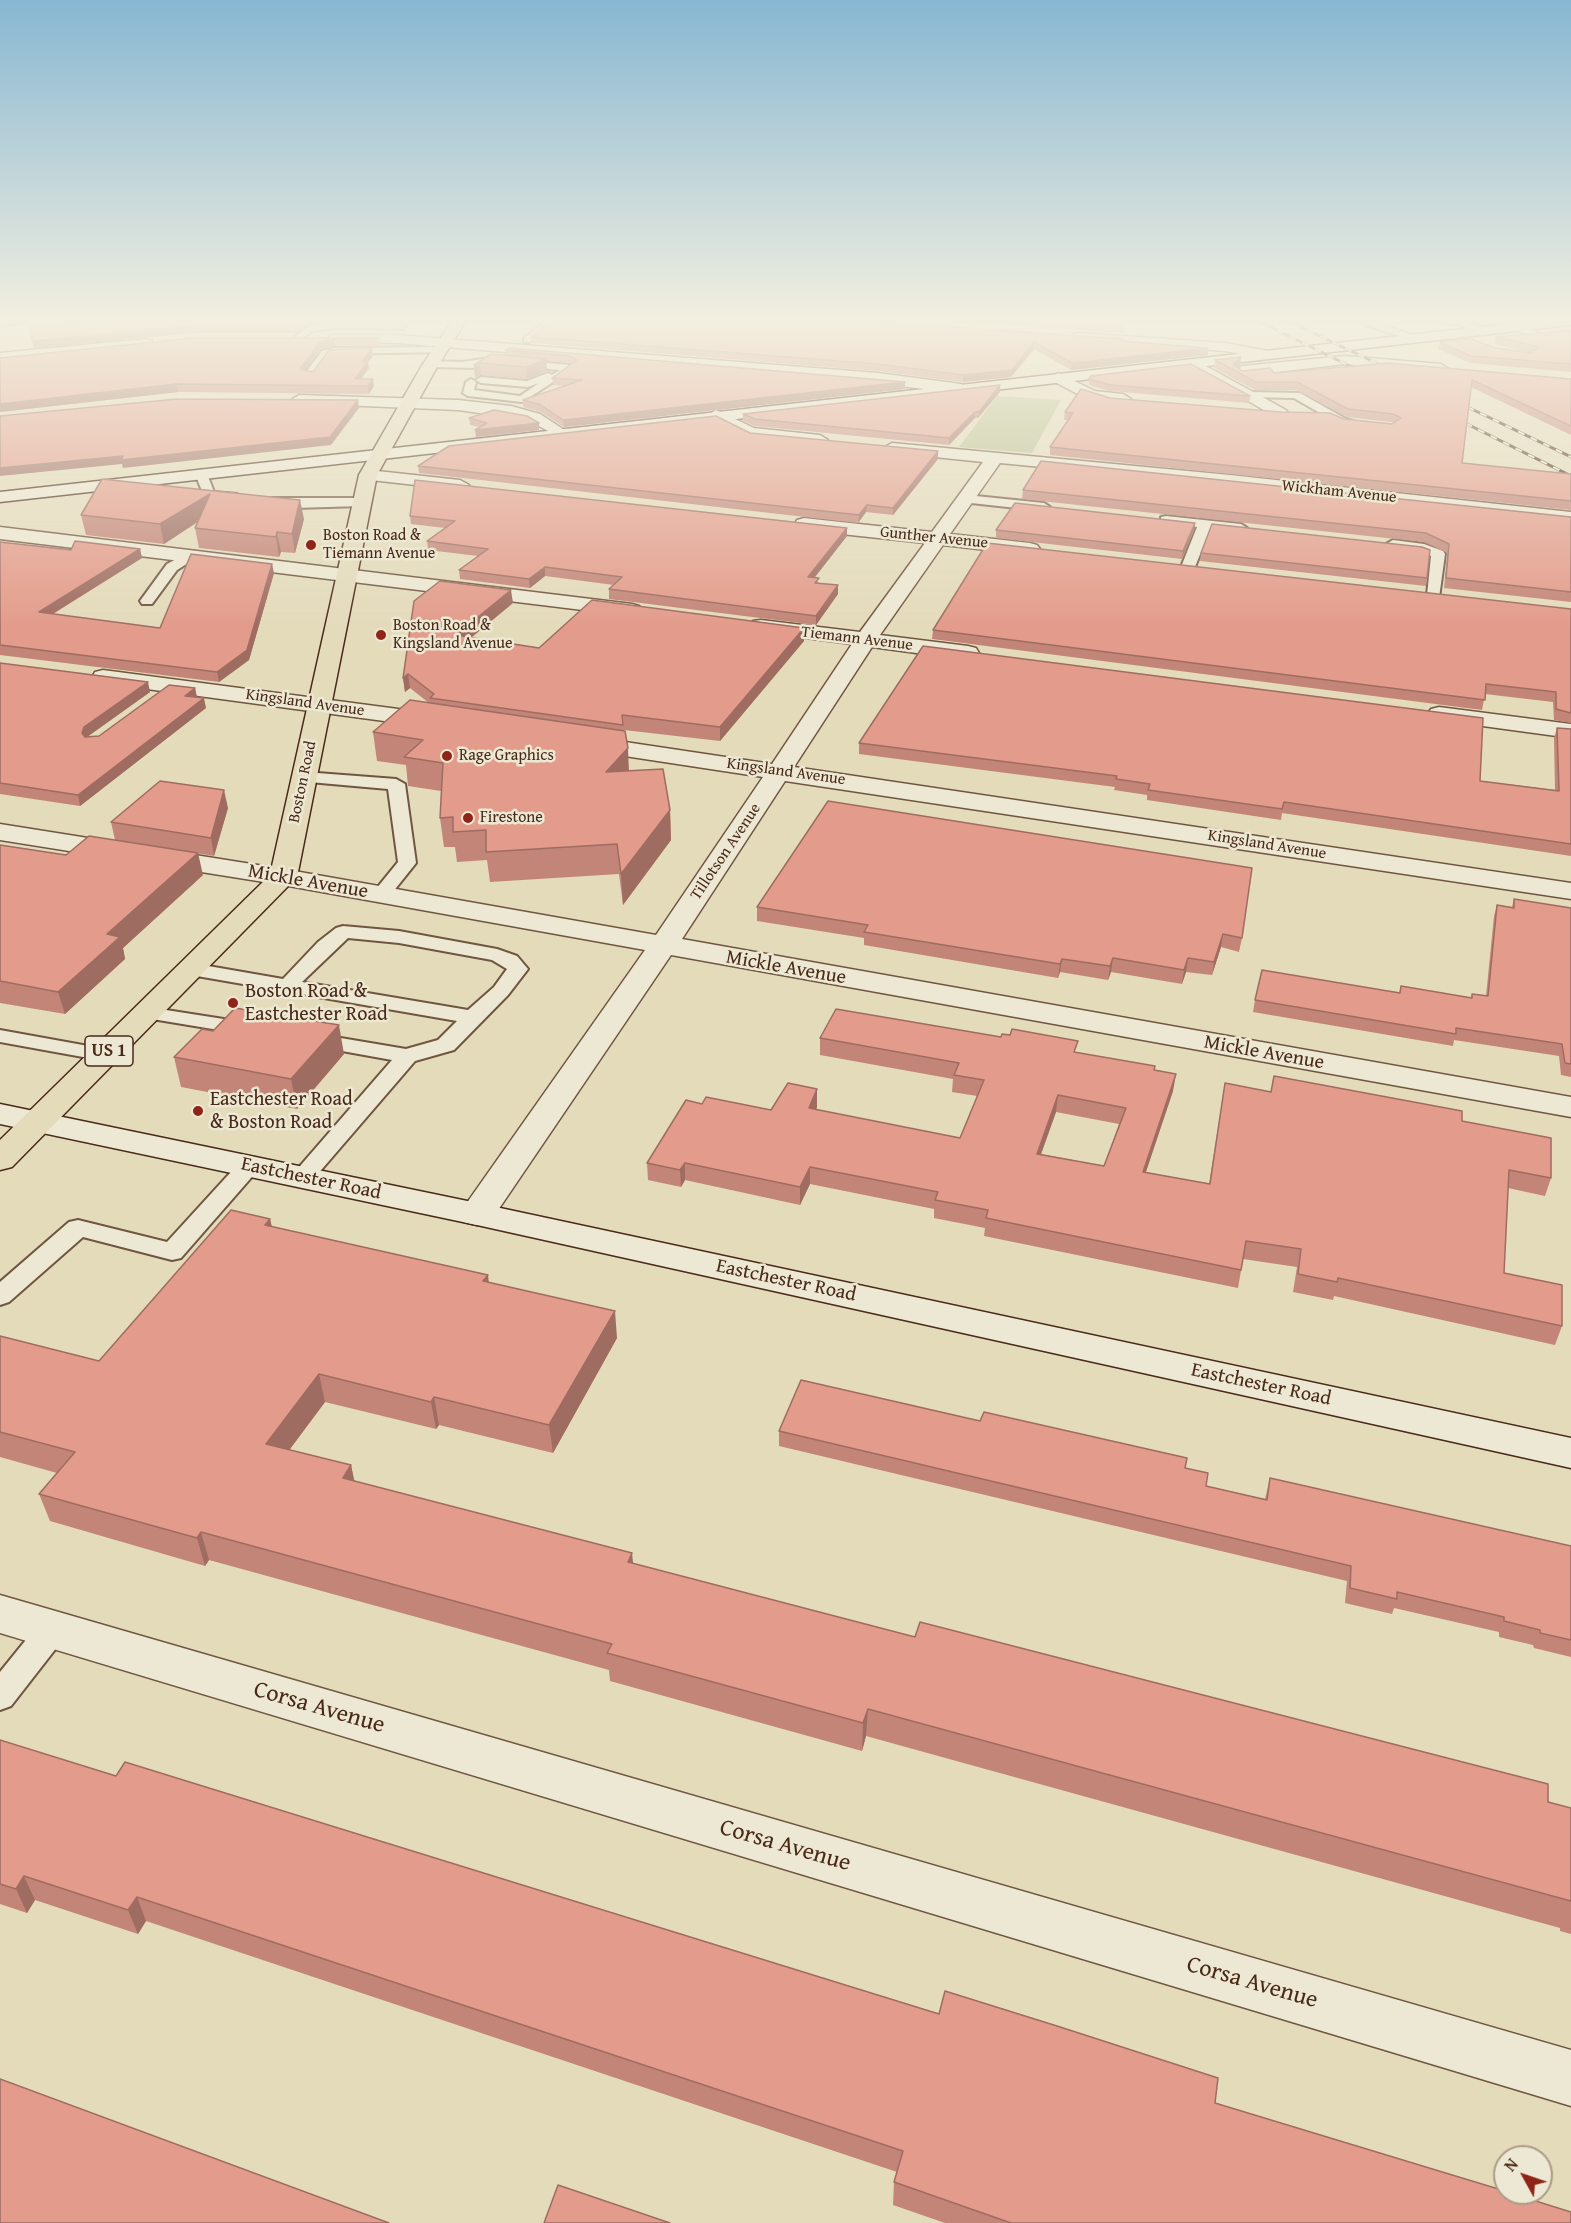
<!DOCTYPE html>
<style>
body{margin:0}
#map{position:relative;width:1571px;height:2223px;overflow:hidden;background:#e4dbbb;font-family:"Gentium Book Plus",serif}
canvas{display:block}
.north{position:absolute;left:1493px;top:2145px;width:60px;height:60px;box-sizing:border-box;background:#ede8d3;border:2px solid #ab9c88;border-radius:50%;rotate:310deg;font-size:16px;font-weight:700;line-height:24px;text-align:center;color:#492918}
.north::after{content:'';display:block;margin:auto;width:21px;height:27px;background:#8f2418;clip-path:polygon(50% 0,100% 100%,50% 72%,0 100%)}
</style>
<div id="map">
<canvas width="1571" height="2223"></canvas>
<div class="north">N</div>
</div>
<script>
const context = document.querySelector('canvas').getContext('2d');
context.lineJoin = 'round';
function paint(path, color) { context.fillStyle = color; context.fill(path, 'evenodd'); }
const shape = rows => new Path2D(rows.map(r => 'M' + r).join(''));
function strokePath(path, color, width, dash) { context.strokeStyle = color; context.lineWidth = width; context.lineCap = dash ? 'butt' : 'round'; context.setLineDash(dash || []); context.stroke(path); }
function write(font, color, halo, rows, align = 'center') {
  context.font = font + ' "Gentium Book Plus",serif'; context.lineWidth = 5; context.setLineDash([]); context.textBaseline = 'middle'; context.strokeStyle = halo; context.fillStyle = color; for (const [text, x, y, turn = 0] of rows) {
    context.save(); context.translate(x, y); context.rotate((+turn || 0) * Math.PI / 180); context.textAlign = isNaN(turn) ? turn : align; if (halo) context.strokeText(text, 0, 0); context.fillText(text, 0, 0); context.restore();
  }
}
const green = shape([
 [997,396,1061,400,1032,453,959,447]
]);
const lane = shape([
 [21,318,52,318,0,326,0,320,21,318],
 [403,318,413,318,403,329,334,328,312,331,300,341,292,339,309,326,334,322,400,323,403,318],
 [550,318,561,318,530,342,524,342,524,338,550,318],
 [1356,318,1367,318,1419,338,1411,340,1366,325,1356,318],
 [1417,318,1462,319,1488,331,1483,334,1460,325,1417,318],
 [1516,324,1545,335,1547,337,1542,340,1513,329,1513,325,1516,324],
 [440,347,444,348,444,352,335,354,329,355,312,378,303,376,322,351,335,348,440,347],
 [489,358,570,365,575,368,522,402,468,396,463,393,466,382,471,379,476,382,474,390,520,396,539,383,528,387,481,383,476,380,481,377,527,381,548,373,552,375,560,370,489,364,477,368,431,367,426,364,431,361,462,362,489,358],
 [1249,392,1300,393,1346,419,1360,423,1354,426,1339,424,1294,398,1245,397,1244,395,1249,392],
 [201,470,207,474,214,492,237,494,237,500,205,498,195,474,201,470],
 [966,495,1044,503,1050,507,1044,511,962,502,960,499,966,495],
 [272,498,362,498,368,502,362,506,294,508,268,505,266,502,272,498],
 [1166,516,1241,524,1247,528,1241,532,1210,529,1195,567,1188,571,1181,567,1197,527,1161,523,1161,517,1166,516],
 [1393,540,1424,544,1443,551,1445,554,1439,598,1434,599,1427,595,1431,556,1421,552,1388,547,1386,544,1393,540],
 [191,551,196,552,196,558,177,570,152,604,142,604,140,601,167,564,191,551],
 [304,772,396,779,405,784,416,863,388,898,381,900,372,894,398,862,388,789,298,781,295,777,298,773,304,772],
 [343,926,399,931,497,949,517,956,528,969,508,995,454,1050,415,1061,310,1183,302,1185,294,1183,290,1178,294,1173,392,1060,303,1044,300,1039,303,1034,311,1033,406,1049,438,1040,457,1021,191,975,184,973,181,969,184,965,191,963,283,979,318,942,336,928,343,926],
 [348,938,399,943,492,960,507,969,494,987,468,1010,302,982,348,938],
 [147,1007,249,1023,256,1025,260,1029,256,1033,249,1035,140,1017,137,1013,140,1009,147,1007],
 [0,1030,105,1049,113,1050,116,1055,113,1060,105,1061,0,1042,0,1030],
 [249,1159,257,1161,261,1166,257,1171,181,1258,172,1260,83,1237,9,1302,0,1305,0,1282,69,1222,78,1220,167,1242,241,1161,249,1159],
 [53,1616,64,1620,68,1629,64,1638,11,1706,0,1710,0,1672,42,1620,53,1616]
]);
const street = shape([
 [1078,333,1225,343,1268,351,1275,355,1268,359,1225,351,1073,340,1071,337,1073,334,1078,333],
 [335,335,397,335,878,373,961,384,969,389,961,394,878,383,397,343,330,342,328,339,330,336,335,335],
 [146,339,151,340,153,343,151,346,0,361,0,353,146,339],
 [1345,356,1441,364,1449,369,1441,374,1345,364,1242,376,1234,371,1242,366,1345,356],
 [1193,359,1286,410,1288,413,1286,416,1274,416,1188,366,1186,363,1193,359],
 [1058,373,1095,391,1123,394,1131,399,1123,404,1085,398,1053,381,1050,378,1058,373],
 [299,395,458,400,511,406,540,414,569,433,561,438,528,420,458,410,293,403,291,400,299,395],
 [716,410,754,428,820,435,828,440,820,445,744,437,710,418,708,415,716,410],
 [892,443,1230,475,1571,512,1571,524,1230,485,1000,463,950,534,1030,543,1037,545,1040,549,1037,553,1030,555,943,545,880,635,968,646,976,648,979,653,976,658,968,660,872,647,794,767,1571,883,1571,899,785,781,682,939,1571,1097,1571,1117,671,955,490,1222,477,1225,464,1222,459,1214,645,950,283,885,0,840,0,824,283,869,656,935,763,777,585,750,576,748,573,743,576,738,585,736,772,764,852,644,761,632,753,631,750,626,753,621,761,620,860,632,925,543,804,530,795,524,797,520,804,518,932,532,983,462,886,452,883,448,892,443],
 [368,470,460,480,469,485,460,490,362,479,359,475,362,471,368,470],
 [0,527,632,604,639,606,642,610,639,614,632,616,0,539,0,527],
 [103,670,436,714,444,716,448,721,444,726,436,728,95,682,92,677,95,672,103,670],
 [1439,707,1571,724,1571,738,1431,719,1427,714,1431,709,1439,707],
 [0,1595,1571,2050,1571,2106,0,1633,0,1595]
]);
const secondary = shape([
 [1561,318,1571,318,1571,325,0,502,0,492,1561,318],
 [0,1104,477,1203,1571,1438,1571,1468,477,1225,0,1124,0,1104]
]);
const primary = shape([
 [454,318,468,318,437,367,377,475,297,877,12,1167,0,1170,0,1140,270,875,359,475,421,367,454,318]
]);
const rail = shape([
 [1252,318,1364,373],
 [1282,318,1393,371],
 [1455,401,1571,457],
 [1453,417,1571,476]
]);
const wall = shape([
 [120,318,401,318,399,321,334,320,309,324,296,333,194,333,34,348],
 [909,318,1124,318,1123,333],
 [1373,318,1382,318,1381,321],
 [1571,330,1571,372,1470,363,1438,349,1440,342,1531,353,1495,344,1496,337],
 [531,337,1122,341,1208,355,1071,370,1034,349,1011,377,963,382,878,371,532,343],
 [193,338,380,338,381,345,335,346,321,349,305,370,313,372,373,356,368,362,369,368,361,379,374,386,369,394,178,392,0,412],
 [506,350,905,382,905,389,564,427,541,412,523,407,523,400,565,386,553,385,552,378,572,364,570,363,546,361,547,371,527,379,481,375,475,377,474,365,491,354,506,356],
 [1241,357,1240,365,1237,367,1242,371,1274,373,1571,379,1571,435,1471,387,1462,463,1571,474,1571,510,1050,455,1050,447,1068,420,1064,420,1065,412,1110,398,1392,424,1394,423,1391,422,1347,417,1296,390,1255,390,1214,368,1215,360],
 [1089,379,1250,396,1249,403,1110,391,1089,385],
 [1000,392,978,418,975,418,949,445,755,426,743,421,743,414],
 [469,418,539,430,476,437,480,427,470,425],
 [750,433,938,451,938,459,893,515,866,512,858,523,419,473,418,466],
 [1023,490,1571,517,1571,602,1444,588,1447,553,1424,542,1022,499],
 [81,515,304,519,295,553,281,552,279,557,199,548,195,528,197,522,164,544,86,535],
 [410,516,847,536,814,578,819,583,838,585,838,594,816,625,609,599,609,589,614,585,545,576,530,588,460,579,459,570,478,556,428,550,427,541,445,528,411,524],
 [1195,523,1194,530,1182,559,996,538,996,530],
 [0,542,71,550,140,549,142,558,53,614,160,628,274,573,249,660,219,682,0,655],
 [1201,553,1427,578,1426,586,1200,561],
 [513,603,471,638,539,648,804,641,720,741,624,730,629,771,670,810,671,840,623,905,619,874,490,882,487,860,457,862,455,847,444,847,440,818,441,791,408,786,406,765,377,761,373,732,429,703,410,688,405,692,403,678],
 [1571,609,1571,723,1554,720,1553,702,1485,694,1482,710,932,639,933,630],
 [0,663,150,692,87,737,99,736,195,688,197,697,206,708,80,806,0,794],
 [1557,728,1571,729,1571,856,1282,813,1281,820,1147,800,1147,795,1114,790,1115,787,859,754,859,743,1480,781,1555,790,1554,738],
 [828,801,1242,938,1239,952,1221,947,1212,975,1186,972,1182,984,1111,972,1108,980,1060,972,1058,978,864,945,864,938,757,921,757,907],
 [228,808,214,856,115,840,111,822],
 [0,845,203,875,123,948,125,959,65,1014,0,1003],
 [1514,899,1571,908,1571,1077,1561,1075,1559,1056,1454,1040,1453,1046,1253,1012,1255,1000,1399,993,1401,986,1471,998,1472,994,1486,996,1494,916,1497,905,1512,907],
 [820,1038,1076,1052,1155,1070,1173,1091,1146,1172,1209,1184,1225,1083,1271,1092,1462,1121,1551,1178,1545,1196,1508,1188,1504,1273,1562,1326,1555,1345,1334,1296,1333,1300,1293,1292,1297,1267,1243,1259,1238,1288,984,1236,985,1228,934,1218,934,1209,810,1184,800,1205,685,1180,681,1187,648,1180,647,1163,702,1104,771,1110,817,1089,817,1107,816,1110,960,1138,977,1096,952,1092,953,1079,820,1055],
 [1056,1112,1119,1124,1104,1166,1041,1154],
 [344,1054,297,1109,181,1087,174,1057],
 [270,1219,272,1227,488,1275,488,1282,617,1338,553,1453,439,1425,436,1429,325,1402,289,1450,351,1465,354,1481,633,1564,1571,1808,1571,1934,1560,1931,1560,1928,866,1736,862,1751,610,1681,609,1670,209,1560,205,1566,50,1521,39,1494,57,1473,0,1457,0,1336,99,1361],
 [779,1431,1185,1468,1206,1486,1265,1499,1270,1478,1571,1546,1571,1657,1534,1648,1533,1645,1499,1637,1499,1632,1394,1608,1392,1614,1345,1603,1347,1581,779,1446],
 [0,1740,116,1776,1215,2103,1571,2223,945,2223,893,2205,894,2182,897,2172,146,1921,138,1934,35,1900,27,1913,0,1904]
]);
const shadedWall = shape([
 [307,318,334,318,334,320,309,324,296,333,295,326],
 [193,326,194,333,34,348,32,341],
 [334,339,335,346,321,349,301,376,300,369,320,342],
 [1034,342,1034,349,1011,377,963,382,963,375],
 [372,348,373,356,368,362,369,368,356,386,355,379,363,361],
 [1208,348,1208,355,1071,370,1072,363],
 [1241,357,1240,365,1233,370,1233,364],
 [546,359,547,371,527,379,526,367],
 [480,363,481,375,475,377,474,365],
 [373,379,374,386,369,394,368,386],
 [905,382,905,389,564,427,563,420],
 [176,384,178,392,0,412,0,404],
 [1000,385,1000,392,978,418,979,412],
 [358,400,359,408,331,445,123,468,122,464,0,476,0,468],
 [975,412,975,418,949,445,949,438],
 [539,423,539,430,476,437,475,430],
 [938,451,938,459,893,515,893,508],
 [210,494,213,512,164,544,160,524],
 [300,500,304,519,295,553,292,534],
 [867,505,866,512,858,523,859,515],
 [1195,523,1194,530,1182,559,1183,551],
 [847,528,847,536,808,586,808,577],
 [277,532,281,552,279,557,276,537],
 [140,549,142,558,41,621,39,612],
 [272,564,274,573,249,660,219,682,217,672],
 [545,567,545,576,530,588,529,579],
 [838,585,838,594,816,625,816,616],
 [511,590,513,603,457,649,456,635],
 [804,628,804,641,720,741,720,727],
 [408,674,410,688,405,692,403,678],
 [148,682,150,692,87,737,84,743,82,733,84,727],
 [195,688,197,698,185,696],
 [204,698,206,708,80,806,78,795],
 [628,748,629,776,606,772],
 [224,790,228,808,214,856,211,838],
 [670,810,671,840,623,905,621,874],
 [198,853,203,875,123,948,125,959,65,1014,58,992,107,934],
 [1223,934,1221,947,1212,975,1214,962],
 [1113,958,1111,972,1108,980,1110,966],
 [1188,958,1186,972,1182,984,1184,970],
 [1062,959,1060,972,1058,978,1060,964],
 [339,1025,344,1054,297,1109,291,1079],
 [1176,1074,1173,1091,1140,1189,1143,1172],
 [817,1089,817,1107,808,1126,809,1108],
 [1058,1095,1056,1112,1035,1171,1037,1154],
 [685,1163,685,1180,681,1187,680,1170],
 [810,1167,810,1184,800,1205,800,1187],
 [270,1219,276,1246,265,1225],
 [488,1275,491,1302,483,1281],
 [615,1311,617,1338,553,1453,549,1425],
 [319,1374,325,1402,273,1472,266,1444],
 [434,1397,439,1425,436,1429,431,1402],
 [351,1465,357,1493,343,1478],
 [201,1532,209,1560,205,1566,197,1538],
 [632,1553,635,1581,628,1562],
 [868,1709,866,1736,862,1751,863,1723],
 [24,1876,35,1900,27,1913,16,1889],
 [137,1897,146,1921,138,1934,128,1910]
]);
const building = shape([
 [120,318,307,318,295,326,193,326,32,341,30,326,120,318],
 [557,318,826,318,1123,339,1122,341,1208,348,1072,363,1034,342,1012,370,963,375,878,364,531,337,557,318],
 [1001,318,1124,318,1123,327,1001,318],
 [1571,330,1571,364,1471,356,1440,342,1471,339,1496,348,1531,353,1539,347,1496,337,1571,330],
 [193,338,380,338,334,339,320,342,300,369,313,372,329,350,372,348,363,361,368,361,355,379,373,379,368,386,176,384,0,404,0,358,193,338],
 [510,348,905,382,563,420,541,405,523,400,582,380,552,378,577,360,570,356,506,350,510,348],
 [491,354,546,359,526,367,480,363,474,365,491,354],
 [1241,357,1233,364,1242,371,1270,368,1274,373,1388,363,1571,379,1571,426,1472,380,1462,463,1571,474,1571,501,1050,447,1073,413,1065,412,1081,389,1110,398,1281,412,1330,413,1344,419,1392,424,1401,418,1393,414,1348,409,1297,382,1256,382,1215,360,1241,357],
 [1191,364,1250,396,1111,385,1089,379,1091,376,1191,364],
 [1000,385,979,412,975,412,949,438,755,419,743,414,1000,385],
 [177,399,358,400,330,437,121,460,123,456,0,468,0,416,177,399],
 [494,410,527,416,539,423,475,430,487,423,469,418,494,410],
 [716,416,750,433,938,451,893,508,867,505,859,515,418,466,449,446,716,416],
 [1041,461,1571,517,1571,592,1446,578,1449,544,1426,533,1023,490,1041,461],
 [102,479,300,500,292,534,277,532,276,537,195,528,210,494,160,524,81,515,102,479],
 [415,480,847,528,808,577,819,578,815,583,838,585,816,616,609,589,622,577,545,567,529,579,459,570,488,549,427,541,455,521,410,516,415,480],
 [1015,503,1195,523,1183,551,996,530,1015,503],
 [1212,524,1422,547,1430,550,1427,578,1201,553,1212,524],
 [75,541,140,549,39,612,160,628,191,554,272,564,247,650,217,672,0,645,0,542,71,550,75,541],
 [987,543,1571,609,1571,713,1556,709,1556,692,1486,684,1485,700,933,630,987,543],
 [440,581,511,590,456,635,539,648,592,600,804,628,720,727,622,715,623,725,430,698,434,694,408,674,403,678,414,601,440,581],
 [923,646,1483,718,1480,781,1559,791,1557,728,1571,729,1571,844,1284,802,1282,809,1148,790,1150,784,1116,779,1117,776,859,743,923,646],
 [0,663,148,682,84,727,82,733,85,737,99,736,169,685,195,688,185,696,204,698,78,795,0,783,0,663],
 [410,700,625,731,628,748,606,772,663,769,670,810,621,874,617,844,486,852,486,830,453,832,453,817,440,818,443,763,404,757,423,740,373,732,410,700],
 [160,781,224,790,211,838,111,822,160,781],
 [828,801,1252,868,1242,938,1223,934,1214,962,1188,958,1184,970,1113,958,1110,966,1062,959,1060,964,864,932,868,925,757,907,828,801],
 [89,836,198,853,107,934,120,937,58,992,0,981,0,845,66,855,89,836],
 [1514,899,1571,908,1571,1064,1565,1063,1562,1044,1456,1028,1456,1034,1255,1000,1262,970,1400,993,1401,986,1472,998,1472,994,1488,996,1497,905,1514,908,1514,899],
 [235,1008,339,1025,291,1079,174,1057,202,1029,213,1031,235,1008],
 [836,1009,1001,1037,1002,1034,1010,1035,1012,1029,1078,1041,1074,1052,1155,1066,1154,1070,1176,1074,1143,1172,1210,1184,1225,1083,1271,1092,1274,1076,1462,1111,1462,1121,1551,1138,1551,1178,1509,1170,1504,1273,1562,1285,1562,1326,1338,1278,1337,1282,1298,1274,1301,1249,1246,1241,1241,1270,986,1218,988,1210,935,1200,938,1192,810,1167,800,1187,685,1163,680,1170,647,1163,686,1100,702,1104,706,1097,771,1110,788,1083,817,1089,809,1108,960,1138,984,1080,954,1075,959,1063,820,1038,836,1009],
 [1058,1095,1126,1108,1104,1166,1037,1154,1058,1095],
 [231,1210,270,1219,265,1225,488,1275,483,1281,615,1311,549,1425,434,1397,431,1402,319,1374,266,1444,351,1465,343,1478,632,1553,628,1562,915,1637,920,1622,1548,1784,1548,1802,1571,1808,1571,1901,868,1709,863,1723,607,1653,612,1644,201,1532,197,1538,39,1494,75,1452,0,1432,0,1336,99,1361,231,1210],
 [801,1380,980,1421,984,1412,1187,1458,1185,1468,1208,1473,1206,1486,1267,1500,1270,1478,1571,1546,1571,1640,1540,1633,1540,1630,1504,1621,1504,1617,1397,1592,1397,1599,1350,1588,1351,1566,779,1431,801,1380],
 [0,1740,116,1776,125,1762,939,2014,945,1991,1057,2026,1218,2078,1215,2103,1505,2191,1505,2193,1510,2193,1571,2212,1571,2223,1011,2223,894,2182,903,2151,137,1897,128,1910,24,1876,16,1889,0,1884,0,1740],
 [0,2079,389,2223,0,2223,0,2079],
 [558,2185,670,2223,544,2223,558,2185]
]);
const markers = [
 [311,545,6,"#8f2418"],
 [381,635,6,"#8f2418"],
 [447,756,6,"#8f2418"],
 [468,818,6,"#8f2418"],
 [233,1003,6,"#8f2418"],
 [198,1111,6,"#8f2418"]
];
const farStreetnames = [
 ["Wickham Avenue",1339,492,6],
 ["Gunther Avenue",934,538,6],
 ["Tiemann Avenue",857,639,7],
 ["Kingsland Avenue",305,703,8],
 ["Kingsland Avenue",786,772,8],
 ["Boston Road",303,782,-78],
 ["Kingsland Avenue",1267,845,9],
 ["Tillotson Avenue",726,852,-56]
];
const farPoinames = [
 ["Boston Road &",323,536],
 ["Tiemann Avenue",323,554],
 ["Boston Road &",393,626],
 ["Kingsland Avenue",393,644],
 ["Rage Graphics",459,756],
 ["Firestone",480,818]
];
const shields = [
 [109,1051,48]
];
const shieldNames = [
 ["US 1",109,1051]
];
const streetNames = [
 ["Mickle Avenue",308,882,10],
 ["Mickle Avenue",786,968,10],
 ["Mickle Avenue",1264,1053,10],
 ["Eastchester Road",311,1179,12],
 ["Eastchester Road",786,1281,12],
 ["Eastchester Road",1261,1385,12]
];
const poiNames = [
 ["Boston Road &",245,992],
 ["Eastchester Road",245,1015],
 ["Eastchester Road",210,1100],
 ["& Boston Road",210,1123]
];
const nearStreetnames = [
 ["Corsa Avenue",319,1708,16],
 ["Corsa Avenue",785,1846,16],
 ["Corsa Avenue",1252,1983,16]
];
paint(green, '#b7bf8e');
strokePath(lane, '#705641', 4);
strokePath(street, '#705641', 3);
strokePath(secondary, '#492918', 3);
strokePath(primary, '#492918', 3);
paint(lane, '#ede8d3');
paint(street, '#ede8d3');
paint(secondary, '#ede8d3');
paint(primary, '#e4dbbb');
strokePath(rail, '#492918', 3);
strokePath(rail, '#ede8d3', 2, [7]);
paint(wall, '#c38578');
paint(shadedWall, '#9f6c61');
paint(building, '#e39b8b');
strokePath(building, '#9f6c61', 1.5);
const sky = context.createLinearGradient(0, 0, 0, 629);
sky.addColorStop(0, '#87b7d2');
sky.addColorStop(0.51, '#f3efe0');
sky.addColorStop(1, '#f3efe000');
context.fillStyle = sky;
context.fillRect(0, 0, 1571, 629);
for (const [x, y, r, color] of markers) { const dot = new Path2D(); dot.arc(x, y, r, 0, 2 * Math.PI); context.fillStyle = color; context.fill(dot); strokePath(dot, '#ede8d3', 2); }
write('16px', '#492918', '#ede8d3', farStreetnames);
write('16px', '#492918', '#ede8d3', farPoinames, 'left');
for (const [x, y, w] of shields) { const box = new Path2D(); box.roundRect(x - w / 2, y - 15, w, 30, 4.5); context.fillStyle = '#ede8d3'; context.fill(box); strokePath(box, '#492918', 1.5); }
write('bold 18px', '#492918', null, shieldNames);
write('20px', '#492918', '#ede8d3', streetNames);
write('20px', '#492918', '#ede8d3', poiNames, 'left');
write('24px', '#492918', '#ede8d3', nearStreetnames);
</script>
